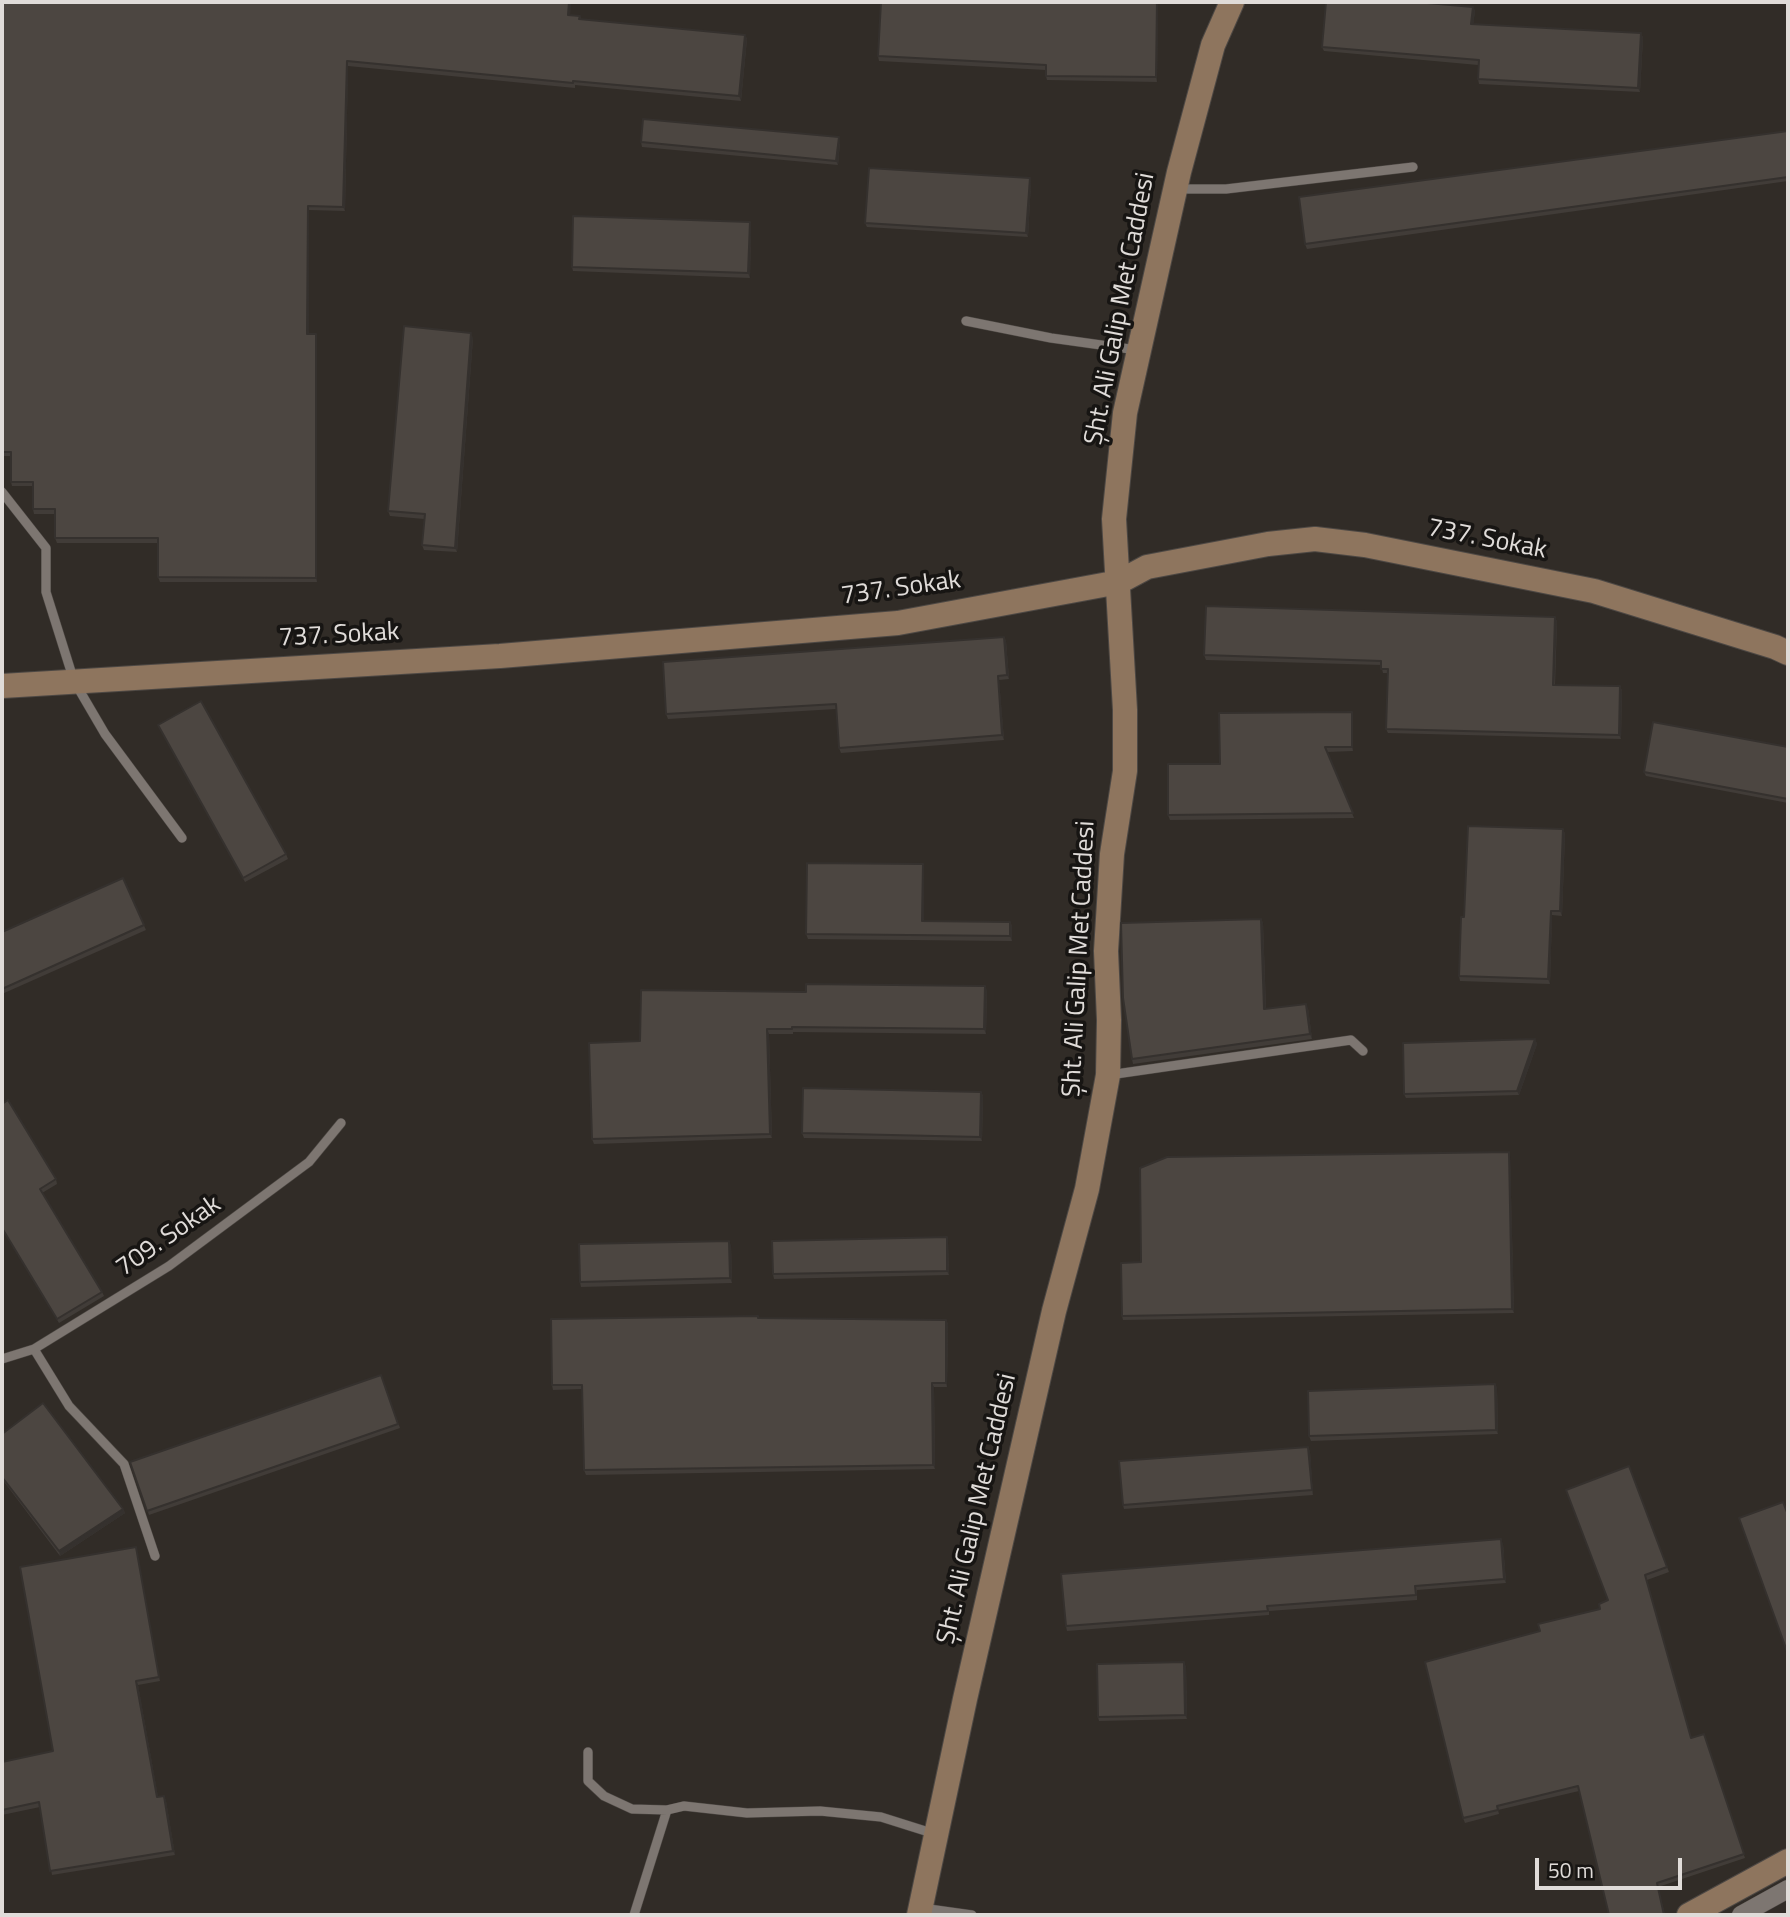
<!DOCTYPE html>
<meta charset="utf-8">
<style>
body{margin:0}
#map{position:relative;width:1790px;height:1917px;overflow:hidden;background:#312c27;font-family:"Titillium Web",sans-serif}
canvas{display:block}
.frame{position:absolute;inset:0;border:4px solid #e0dcd9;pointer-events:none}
.scale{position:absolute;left:1535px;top:1858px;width:147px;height:32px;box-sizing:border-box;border:4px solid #e0dcd9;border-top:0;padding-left:9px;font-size:21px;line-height:24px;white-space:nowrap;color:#e0dcd9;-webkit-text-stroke:5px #171513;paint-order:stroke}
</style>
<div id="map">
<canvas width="1790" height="1917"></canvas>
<div class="frame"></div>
<div class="scale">50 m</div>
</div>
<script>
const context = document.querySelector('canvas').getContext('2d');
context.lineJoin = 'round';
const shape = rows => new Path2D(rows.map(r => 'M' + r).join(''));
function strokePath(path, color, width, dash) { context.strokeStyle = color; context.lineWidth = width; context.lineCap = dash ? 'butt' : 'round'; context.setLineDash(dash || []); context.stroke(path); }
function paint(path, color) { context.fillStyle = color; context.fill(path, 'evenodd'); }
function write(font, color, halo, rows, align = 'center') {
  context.font = font + ' "Titillium Web",sans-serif'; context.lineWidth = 7; context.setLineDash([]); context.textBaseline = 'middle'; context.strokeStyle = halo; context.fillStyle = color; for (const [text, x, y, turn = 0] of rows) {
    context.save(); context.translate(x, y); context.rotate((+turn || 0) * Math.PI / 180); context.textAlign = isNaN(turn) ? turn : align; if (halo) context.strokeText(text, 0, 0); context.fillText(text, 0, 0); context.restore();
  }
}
const lane = shape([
 [1177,189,1226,189,1413,167],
 [966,321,1051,338,1137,350],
 [2,492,46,548,46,592,74,681,105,734,182,838],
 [1109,1075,1351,1040,1363,1051],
 [34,1349,69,1406,124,1464,155,1556],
 [2,1359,34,1349,169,1266,309,1162,341,1123],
 [588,1752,588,1781,604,1796,632,1809,667,1810],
 [922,1908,972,1915],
 [634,1915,667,1810,684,1806,747,1813,820,1811,881,1817,935,1834]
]);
const street = shape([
 [1741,1915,1788,1889]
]);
const secondary = shape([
 [2,686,500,656,898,623,1119,582,1147,567,1268,544,1315,539,1365,545,1594,591,1775,647,1788,653],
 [919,1915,965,1699,1054,1311,1087,1189,1108,1075,1109,1020,1106,951,1112,854,1125,771,1125,710,1114,519,1125,413,1179,172,1213,45,1232,2],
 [1689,1915,1788,1861]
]);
const wall = shape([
 [2,2,570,16,580,16,581,19,745,35,747,39,741,101,575,85,575,88,348,66,345,211,309,210,309,334,317,338,317,582,160,582,158,577,158,543,57,543,55,538,55,514,34,514,33,509,33,486,12,486,11,482,11,456,2,456],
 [881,2,1158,2,1157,82,1047,80,1046,76,1046,70,879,61,878,56],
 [1473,7,1475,11,1473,25,1641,33,1643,38,1640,92,1479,84,1478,79,1478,65,1324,51,1322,47],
 [1788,131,1788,181,1307,249,1305,244],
 [641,142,840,142,838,165,642,147],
 [1031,182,1028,237,867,227,865,223],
 [750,222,751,226,750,278,573,271,572,267],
 [473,338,457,552,424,550,422,545,424,519,390,516,388,511],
 [1555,617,1557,622,1555,685,1620,686,1622,691,1621,739,1388,733,1386,729,1388,673,1383,673,1381,665,1206,660,1204,655],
 [1004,637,1006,641,1009,679,999,680,1004,740,841,753,839,748,836,709,668,719,666,714],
 [1352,712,1353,716,1353,751,1327,752,1354,818,1170,820,1168,815,1220,764],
 [158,725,286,854,288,859,245,882],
 [1788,747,1788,803,1646,776,1644,772],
 [1563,829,1565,834,1562,916,1552,915,1550,984,1460,981,1459,976,1464,917],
 [923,864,924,868,924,921,1010,922,1012,926,1012,941,808,939,806,934],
 [123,878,146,930,2,994,2,932],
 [1261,919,1263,923,1266,1008,1308,1008,1312,1039,1133,1064,1132,1059],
 [987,990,986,1034,793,1032,793,1034,769,1034,772,1138,594,1144,592,1139,640,1041,806,992],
 [1535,1039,1537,1044,1519,1095,1406,1098,1404,1094],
 [981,1092,983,1096,982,1141,804,1138,802,1133],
 [2,1104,56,1179,57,1184,42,1193,102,1292,104,1296,59,1323,2,1229],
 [1510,1156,1514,1313,1123,1320,1122,1316,1141,1262],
 [948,1242,949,1275,774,1279,773,1274],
 [731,1245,732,1283,581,1287,580,1282],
 [758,1316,758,1318,946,1320,948,1324,947,1387,934,1387,935,1469,586,1475,584,1470,582,1389,553,1390,552,1385],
 [381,1375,400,1428,149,1515,130,1462],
 [1495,1384,1497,1388,1498,1434,1311,1441,1309,1436],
 [2,1434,123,1509,125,1513,60,1556,2,1479],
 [1308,1447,1310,1452,1313,1495,1124,1509,1123,1505],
 [1629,1466,1669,1572,1647,1580,1691,1738,1704,1734,1745,1858,1658,1887,1665,1915,1609,1915,1579,1791,1498,1810,1499,1814,1465,1823,1463,1818,1540,1631,1600,1609,1608,1600],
 [1503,1544,1506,1583,1417,1590,1417,1600,1269,1611,1269,1615,1067,1631,1066,1626],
 [136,1547,160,1681,138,1685,158,1797,164,1796,166,1801,175,1855,52,1875,40,1807,2,1815,2,1762,53,1751],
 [1186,1666,1187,1719,1099,1721,1098,1717]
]);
const shadedWall = shape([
 [569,2,571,2,570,20,568,15],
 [1157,2,1158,2,1157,82,1156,77],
 [1473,7,1475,11,1473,29,1471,24],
 [1641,33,1643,38,1640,92,1638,88],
 [745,35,747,39,741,101,739,96],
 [347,61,348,66,345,211,343,207],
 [839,137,840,142,838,165,836,161],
 [1030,178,1031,182,1028,237,1026,233],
 [308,206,309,210,309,338,307,334],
 [750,222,751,226,750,278,748,273],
 [471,333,473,338,457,552,455,548],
 [316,334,317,338,317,582,316,578],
 [1555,617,1557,622,1554,689,1553,685],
 [1004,637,1006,641,1009,679,1007,675],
 [998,676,999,680,1004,740,1002,735],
 [1620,686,1622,691,1621,739,1619,735],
 [1352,712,1353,716,1353,751,1352,747],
 [1563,829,1565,834,1562,916,1560,911],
 [923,864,924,868,924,925,922,921],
 [1551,911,1552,915,1550,984,1548,979],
 [1261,919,1263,923,1266,1013,1264,1009],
 [1010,922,1012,926,1012,941,1010,936],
 [985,986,987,990,986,1034,984,1029],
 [1306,1004,1308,1008,1312,1039,1310,1034],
 [767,1029,769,1034,772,1138,770,1134],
 [1535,1039,1537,1044,1519,1095,1517,1091],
 [981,1092,983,1096,982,1141,980,1137],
 [1509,1152,1510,1156,1514,1313,1512,1309],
 [947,1237,948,1242,949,1275,947,1271],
 [729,1241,731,1245,732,1283,730,1278],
 [946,1320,948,1324,947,1387,946,1383],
 [932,1383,934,1387,935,1469,933,1465],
 [1495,1384,1497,1388,1498,1434,1496,1430],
 [1308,1447,1310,1452,1313,1495,1312,1490],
 [123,1509,125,1513,60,1556,59,1551],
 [1501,1539,1503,1544,1506,1583,1504,1579],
 [136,1547,137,1551,160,1681,159,1677],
 [1184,1662,1186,1666,1187,1719,1185,1715],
 [136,1681,138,1685,159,1802,157,1797],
 [164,1796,166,1801,175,1855,173,1851]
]);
const building = shape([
 [2,2,569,2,568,15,580,16,579,19,745,35,739,96,573,81,573,83,347,61,343,207,308,206,307,334,316,334,316,578,158,577,158,538,55,538,55,509,33,509,33,482,11,482,11,452,2,452,2,2],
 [881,2,1157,2,1156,77,1046,76,1046,65,878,56,881,2],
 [1326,2,1416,2,1473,7,1471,24,1641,33,1638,88,1478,79,1479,60,1322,47,1326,2],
 [643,119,839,137,836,161,641,142,643,119],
 [1788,131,1788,177,1305,244,1299,197,1788,131],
 [869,168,1030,178,1026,233,865,223,869,168],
 [573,216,750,222,748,273,572,267,573,216],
 [404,326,471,333,455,548,422,545,425,514,388,511,404,326],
 [1206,606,1555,617,1553,685,1620,686,1619,735,1386,729,1388,669,1381,669,1381,661,1204,655,1206,606],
 [1004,637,1007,675,998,676,1002,735,839,748,836,704,666,714,663,662,1004,637],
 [201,701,286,854,243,878,158,725,201,701],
 [1352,712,1352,747,1325,747,1353,813,1168,815,1168,764,1220,764,1219,713,1352,712],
 [1653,722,1788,747,1788,799,1644,772,1653,722],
 [1468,826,1563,829,1560,911,1551,911,1548,979,1459,976,1461,917,1464,917,1468,826],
 [807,863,923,864,922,921,1010,922,1010,936,806,934,807,863],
 [123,878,144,925,2,989,2,932,123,878],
 [1261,919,1264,1009,1306,1004,1310,1034,1132,1059,1123,998,1121,923,1261,919],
 [806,984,985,986,984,1029,792,1027,792,1029,767,1029,770,1134,592,1139,589,1043,640,1041,641,990,806,992,806,984],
 [1535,1039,1517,1091,1404,1094,1403,1043,1535,1039],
 [803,1088,981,1092,980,1137,802,1133,803,1088],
 [8,1100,56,1179,40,1189,102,1292,57,1319,2,1228,2,1104,8,1100],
 [1509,1152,1512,1309,1122,1316,1121,1263,1141,1262,1140,1168,1167,1157,1509,1152],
 [947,1237,947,1271,773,1274,772,1241,947,1237],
 [729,1241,730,1278,580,1282,579,1244,729,1241],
 [758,1316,758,1318,946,1320,946,1383,932,1383,933,1465,584,1470,582,1385,552,1385,551,1319,758,1316],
 [381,1375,398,1424,147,1511,130,1462,381,1375],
 [1495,1384,1496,1430,1309,1436,1308,1391,1495,1384],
 [43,1403,123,1509,59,1551,2,1477,2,1434,43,1403],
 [1308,1447,1312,1490,1123,1505,1119,1461,1308,1447],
 [1629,1466,1667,1567,1645,1575,1691,1738,1704,1734,1744,1854,1657,1883,1664,1915,1609,1915,1578,1786,1497,1806,1498,1810,1463,1818,1425,1662,1540,1631,1538,1624,1600,1609,1599,1604,1608,1600,1566,1490,1629,1466],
 [1783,1502,1788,1515,1788,1654,1739,1518,1783,1502],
 [1501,1539,1504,1579,1415,1586,1416,1595,1267,1606,1268,1611,1066,1626,1061,1574,1501,1539],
 [136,1547,159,1677,136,1681,157,1797,164,1796,173,1851,50,1871,39,1802,2,1810,2,1762,53,1751,20,1567,136,1547],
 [1184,1662,1185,1715,1098,1717,1097,1664,1184,1662]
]);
const streetNames = [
 ["Şht. Ali Galip Met Caddesi",1121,309,-79],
 ["737. Sokak",1487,540,11],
 ["737. Sokak",901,589,-8],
 ["737. Sokak",339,636,-3],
 ["Şht. Ali Galip Met Caddesi",1080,959,-87],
 ["709. Sokak",169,1237,-35],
 ["Şht. Ali Galip Met Caddesi",978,1509,-77]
];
strokePath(lane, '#4d4844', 10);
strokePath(street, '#4d4844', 19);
strokePath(secondary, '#4d4844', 26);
strokePath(lane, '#7d7671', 9);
strokePath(street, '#7d7671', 18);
strokePath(secondary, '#8e755e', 24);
paint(wall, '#413c38');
paint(shadedWall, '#35312e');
paint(building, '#4c4641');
strokePath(building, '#35312e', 2);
write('26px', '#e0dcd9', '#171513', streetNames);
</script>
